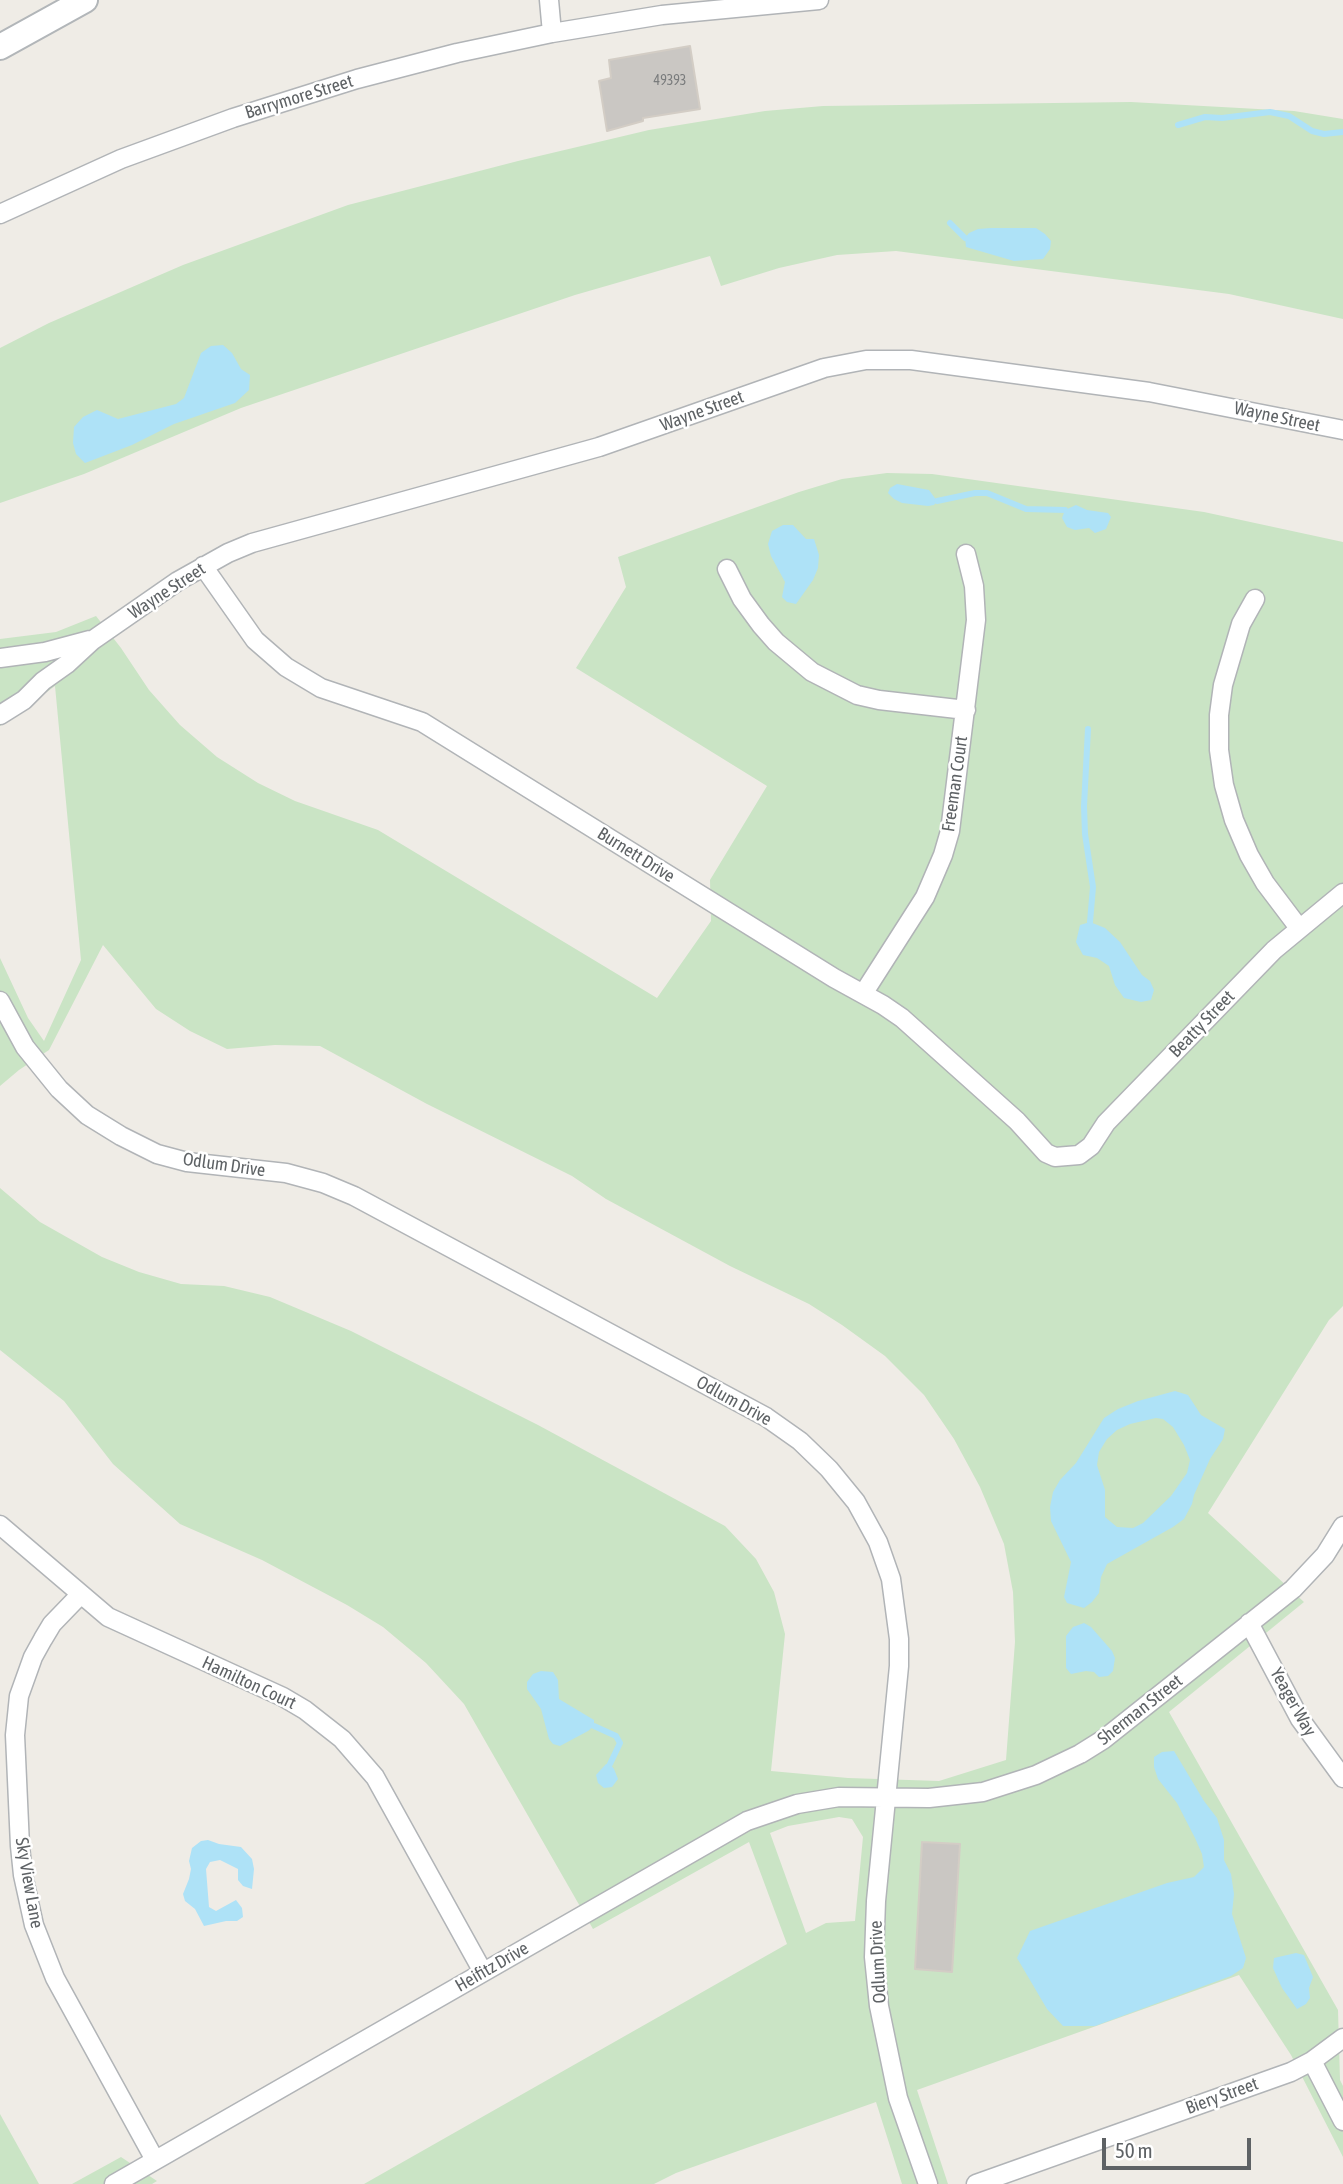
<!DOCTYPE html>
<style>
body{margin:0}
#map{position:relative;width:1343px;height:2184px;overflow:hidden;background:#efece6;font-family:"Asap Condensed",sans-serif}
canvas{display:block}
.scale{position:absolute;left:1102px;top:2138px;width:149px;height:32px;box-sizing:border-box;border:4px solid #5e6265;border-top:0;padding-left:9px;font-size:21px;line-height:24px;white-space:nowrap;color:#5e6265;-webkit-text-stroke:5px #fff;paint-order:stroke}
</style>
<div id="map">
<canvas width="1343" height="2184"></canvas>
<div class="scale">50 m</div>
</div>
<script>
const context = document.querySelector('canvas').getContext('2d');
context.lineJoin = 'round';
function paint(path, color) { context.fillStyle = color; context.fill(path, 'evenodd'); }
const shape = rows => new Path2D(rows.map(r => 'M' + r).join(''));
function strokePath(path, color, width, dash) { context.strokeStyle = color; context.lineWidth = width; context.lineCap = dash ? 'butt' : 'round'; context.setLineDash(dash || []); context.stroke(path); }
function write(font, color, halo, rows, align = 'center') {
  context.font = font + ' "Asap Condensed",sans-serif'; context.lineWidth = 5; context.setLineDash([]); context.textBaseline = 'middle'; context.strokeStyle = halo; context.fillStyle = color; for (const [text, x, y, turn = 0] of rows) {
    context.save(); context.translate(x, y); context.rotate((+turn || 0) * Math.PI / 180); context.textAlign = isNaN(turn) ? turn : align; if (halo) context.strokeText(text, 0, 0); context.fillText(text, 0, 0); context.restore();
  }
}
const green = shape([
 [1131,102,1294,111,1343,119,1343,319,1229,294,896,251,837,255,779,268,721,286,710,256,575,295,241,408,84,474,0,503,0,348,49,323,183,265,348,205,518,161,649,130,765,111,823,106],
 [887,473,932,474,1204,512,1343,542,1343,1306,1329,1320,1208,1513,1304,1602,1169,1712,1338,2010,1340,2080,1343,2086,1343,2157,1291,2055,1239,1975,917,2090,948,2184,902,2184,876,2102,676,2173,654,2184,364,2184,787,1944,749,1842,593,1929,464,1704,426,1663,383,1627,347,1605,262,1560,180,1524,113,1464,64,1401,0,1350,0,1188,40,1222,102,1257,139,1272,181,1284,224,1286,270,1297,351,1331,538,1425,725,1526,756,1559,774,1592,785,1634,771,1771,848,1778,939,1781,1006,1760,1015,1642,1013,1592,1004,1544,980,1487,954,1439,924,1395,885,1356,842,1325,809,1304,730,1266,606,1199,572,1176,427,1104,320,1046,275,1045,227,1049,190,1031,156,1009,103,945,49,1050,19,1070,0,1086,0,958,28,1018,44,1041,81,960,55,686,0,726,0,639,56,632,96,616,121,648,149,690,180,725,217,757,258,783,295,801,378,830,657,998,711,921,710,880,767,786,576,668,626,587,618,557,799,492,842,479],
 [839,1817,852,1819,863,1837,855,1921,826,1923,806,1933,770,1833,788,1826],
 [0,2114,39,2184,0,2184],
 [121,2157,157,2181,152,2184,72,2184]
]);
const water = shape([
 [991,228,1036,228,1045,234,1051,241,1050,249,1043,259,1014,261,966,247,965,238,969,233,978,229],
 [223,345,232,353,241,369,250,375,249,390,235,403,174,424,132,445,85,463,76,454,73,443,74,427,83,417,97,410,118,419,176,404,184,398,201,353,211,346],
 [897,484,929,490,937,501,934,505,928,506,902,503,894,499,888,493,890,488],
 [1076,505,1087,510,1108,513,1111,517,1106,529,1095,533,1089,528,1075,530,1067,527,1062,518,1065,510],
 [783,525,793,525,806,539,814,539,819,555,818,568,813,580,796,604,787,602,782,597,785,582,771,556,768,544,772,531],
 [1090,922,1105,928,1120,942,1142,975,1150,981,1154,990,1151,1000,1141,1002,1124,998,1115,985,1109,966,1097,958,1083,955,1076,942,1080,925],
 [1175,1391,1188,1395,1201,1415,1225,1429,1223,1439,1210,1459,1194,1495,1192,1504,1184,1519,1173,1527,1107,1564,1101,1577,1099,1593,1092,1602,1084,1608,1067,1603,1064,1597,1071,1562,1051,1521,1050,1507,1053,1492,1060,1480,1076,1463,1104,1418,1118,1409,1138,1401],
 [1156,1418,1163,1419,1173,1427,1184,1445,1190,1460,1187,1473,1171,1496,1143,1523,1133,1528,1117,1527,1105,1517,1105,1490,1097,1465,1099,1452,1107,1439,1117,1430,1130,1424],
 [1084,1623,1091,1627,1112,1651,1115,1658,1113,1671,1108,1676,1099,1677,1094,1672,1086,1671,1071,1674,1066,1668,1066,1636,1073,1627],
 [541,1671,553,1672,558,1680,559,1699,594,1720,594,1726,588,1731,560,1746,553,1744,549,1739,541,1709,527,1689,527,1682,533,1674],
 [1174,1751,1204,1801,1217,1818,1224,1840,1224,1860,1231,1874,1234,1894,1232,1914,1246,1958,1243,1968,1231,1976,1095,2026,1063,2026,1047,2009,1017,1958,1030,1931,1167,1883,1194,1877,1204,1867,1202,1854,1195,1838,1177,1803,1158,1779,1154,1767,1154,1757,1162,1752],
 [606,1764,610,1764,614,1769,618,1779,612,1787,604,1788,598,1783,596,1775],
 [208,1840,219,1844,241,1847,252,1859,254,1869,252,1889,243,1886,238,1880,238,1869,220,1860,210,1862,206,1869,209,1907,216,1911,236,1900,242,1908,243,1917,237,1921,226,1921,204,1926,195,1909,185,1901,183,1894,189,1879,191,1869,189,1861,192,1848,201,1841],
 [1296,1953,1304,1955,1313,1977,1309,1988,1310,1998,1306,2004,1297,2009,1282,1988,1273,1968,1274,1958]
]);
const stream = shape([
 [1178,125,1205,117,1222,118,1270,112,1289,116,1312,131,1324,134,1343,132],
 [950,223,965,238],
 [937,501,975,493,987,493,1026,509,1065,510],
 [1088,729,1084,806,1085,834,1093,887,1090,922],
 [594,1726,616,1736,620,1743,610,1764]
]);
const building = shape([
 [690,46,700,109,643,118,643,121,607,131,599,81,611,78,609,60,690,46],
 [922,1842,960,1844,952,1972,915,1969,922,1842]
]);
const minor = shape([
 [549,0,552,33],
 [0,214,121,159,233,118,357,79,457,53,552,33,662,15,819,0],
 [203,566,255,640,286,667,321,688,422,722,834,978,883,1005,902,1018,1017,1121,1046,1153,1055,1157,1079,1155,1091,1146,1106,1123,1274,950,1343,893],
 [727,569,742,599,761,625,776,642,812,672,857,695,879,700,966,710],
 [1255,599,1241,624,1223,685,1219,715,1219,750,1224,785,1234,820,1249,855,1265,883,1299,928],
 [0,658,45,652,90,640],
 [0,715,24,700,43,681,67,664,93,640,178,581,228,553,252,543,599,447,824,368,866,360,911,360,1149,392,1343,430],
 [863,994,925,897,943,855,950,831,976,620,974,586,966,554],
 [0,1001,25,1047,59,1089,87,1115,121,1136,157,1154,187,1162,286,1173,323,1183,354,1196,766,1417,800,1441,829,1469,856,1502,878,1542,891,1579,899,1639,899,1666,876,1901,874,1957,879,2006,898,2098,928,2184],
 [0,1525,108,1617,283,1697,305,1710,342,1739,375,1777,483,1972],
 [80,1595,52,1624,43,1639,33,1657,19,1696,15,1735,20,1846,23,1875,34,1925,55,1978,155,2160],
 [1249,1623,1300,1719,1343,1778],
 [1312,2061,1343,2121],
 [114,2184,747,1821,797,1804,839,1797,929,1798,983,1792,1036,1775,1080,1754,1104,1739,1293,1589,1325,1555,1343,1526],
 [976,2184,1291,2072,1312,2061,1343,2038]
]);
const secondary = shape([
 [0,47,85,0]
]);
const numberNames = [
 ["49393",670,81]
];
const streetNames = [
 ["Barrymore Street",299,97,-17],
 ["Wayne Street",702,411,-20],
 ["Wayne Street",1277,417,12],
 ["Wayne Street",167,591,-33],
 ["Freeman Court",955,784,-82],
 ["Burnett Drive",636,855,32],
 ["Beatty Street",1202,1024,-46],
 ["Odlum Drive",224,1165,8],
 ["Odlum Drive",734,1401,29],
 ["Hamilton Court",249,1683,25],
 ["Yeager Way",1293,1702,61],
 ["Sherman Street",1140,1710,-38],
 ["Sky View Lane",29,1883,80],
 ["Odlum Drive",878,1962,-93],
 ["Heifitz Drive",492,1967,-30],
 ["Biery Street",1222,2096,-20]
];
paint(green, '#cae4c5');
paint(water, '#aee2f7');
strokePath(stream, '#aee2f7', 6);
paint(building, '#cac7c3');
strokePath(building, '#d3cdc5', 2);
strokePath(minor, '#b1b4b7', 21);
strokePath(secondary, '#b2b6b9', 28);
strokePath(minor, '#fff', 18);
strokePath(secondary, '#fff', 24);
write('14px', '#797b7c', null, numberNames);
write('18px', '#5e6265', '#fff', streetNames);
</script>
